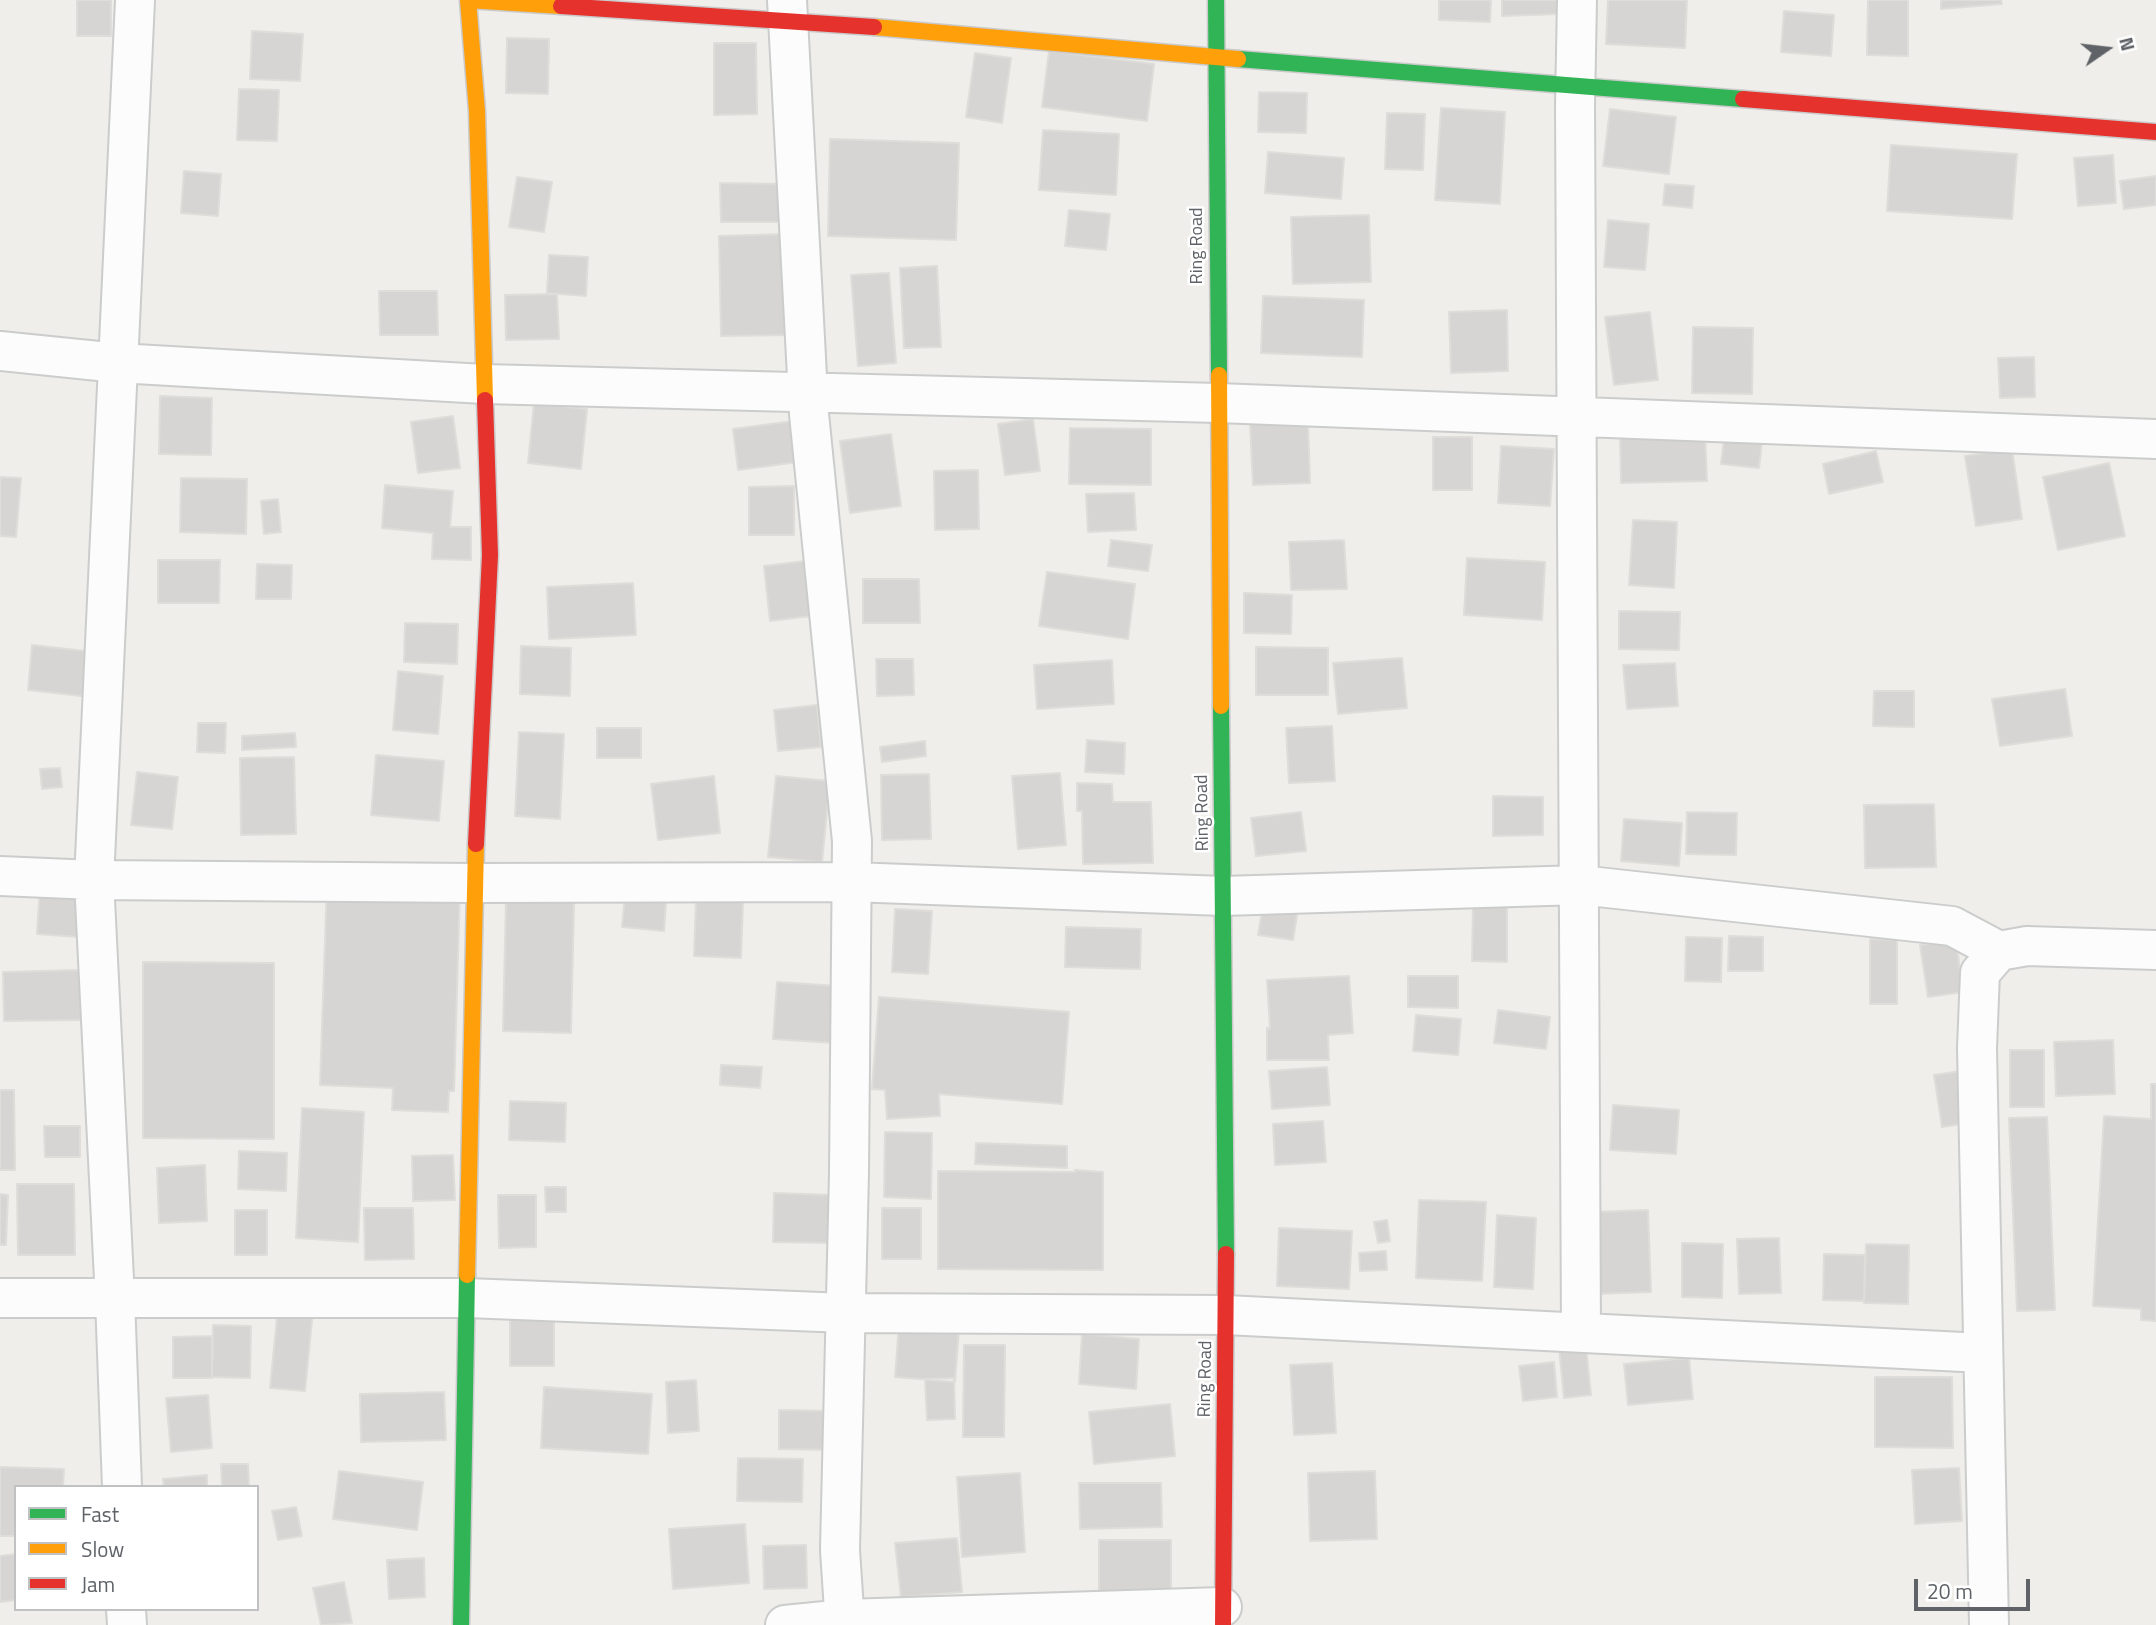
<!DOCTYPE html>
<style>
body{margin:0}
#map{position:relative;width:2156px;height:1625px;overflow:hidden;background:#efeeea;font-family:"Titillium Web",sans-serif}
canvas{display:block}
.legend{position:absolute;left:14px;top:1485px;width:245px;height:126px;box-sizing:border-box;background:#fff;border:2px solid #bfc1c3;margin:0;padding:9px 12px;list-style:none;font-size:21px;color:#5f6368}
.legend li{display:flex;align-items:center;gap:14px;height:35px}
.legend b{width:35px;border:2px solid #bfc1c3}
.north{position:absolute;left:2072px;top:14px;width:70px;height:70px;-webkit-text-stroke:5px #fff;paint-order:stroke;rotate:76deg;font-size:19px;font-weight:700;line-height:28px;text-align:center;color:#5f6368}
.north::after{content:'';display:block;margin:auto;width:24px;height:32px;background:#5f6368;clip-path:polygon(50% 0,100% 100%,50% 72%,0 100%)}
.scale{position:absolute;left:1914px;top:1579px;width:116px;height:32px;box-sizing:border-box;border:4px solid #5f6368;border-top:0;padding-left:9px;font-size:21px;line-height:24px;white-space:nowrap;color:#5f6368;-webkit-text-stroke:5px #fff;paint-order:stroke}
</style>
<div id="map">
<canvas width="2156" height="1625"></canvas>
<ul class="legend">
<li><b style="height:9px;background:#30b455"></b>Fast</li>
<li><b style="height:9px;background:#ff9f0a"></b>Slow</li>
<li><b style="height:9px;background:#e5322d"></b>Jam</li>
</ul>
<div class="north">N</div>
<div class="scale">20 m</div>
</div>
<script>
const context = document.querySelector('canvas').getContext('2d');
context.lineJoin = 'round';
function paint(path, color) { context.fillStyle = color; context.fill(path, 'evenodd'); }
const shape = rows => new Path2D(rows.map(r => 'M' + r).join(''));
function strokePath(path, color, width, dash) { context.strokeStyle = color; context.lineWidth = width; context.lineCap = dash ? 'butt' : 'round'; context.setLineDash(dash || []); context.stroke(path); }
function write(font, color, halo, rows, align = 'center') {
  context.font = font + ' "Titillium Web",sans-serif'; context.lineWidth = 5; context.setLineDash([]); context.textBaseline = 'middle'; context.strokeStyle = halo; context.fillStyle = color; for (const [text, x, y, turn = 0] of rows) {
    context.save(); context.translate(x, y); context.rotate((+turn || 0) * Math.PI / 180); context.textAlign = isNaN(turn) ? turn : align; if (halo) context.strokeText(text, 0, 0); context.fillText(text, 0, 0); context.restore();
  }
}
const building = shape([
 [77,0,111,0,111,36,77,36,77,0],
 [1439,0,1491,0,1490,22,1439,20,1439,0],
 [1502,0,1559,0,1559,14,1502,16,1502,0],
 [1608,0,1687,0,1685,48,1606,44,1608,0],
 [1868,0,1908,0,1908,56,1867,55,1868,0],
 [1941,0,2001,0,2002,4,1941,9,1941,0],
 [1784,11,1834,15,1831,56,1781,52,1784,11],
 [252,31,303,34,300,81,250,79,252,31],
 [507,38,549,39,548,94,506,93,507,38],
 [714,43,756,43,757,114,714,115,714,43],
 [1049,51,1154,64,1147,121,1042,107,1049,51],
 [975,53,1011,58,1002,123,966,117,975,53],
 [239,89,279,90,277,141,237,140,239,89],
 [1259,92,1307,93,1306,133,1258,132,1259,92],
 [1441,108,1505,112,1500,204,1435,200,1441,108],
 [1610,109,1676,117,1669,174,1603,166,1610,109],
 [1387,113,1425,114,1423,170,1385,169,1387,113],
 [1043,130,1119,134,1116,195,1039,190,1043,130],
 [830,139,959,143,956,240,828,236,830,139],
 [1891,145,2017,154,2012,219,1887,211,1891,145],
 [1268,152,1344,158,1341,199,1265,193,1268,152],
 [2113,155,2116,203,2078,206,2074,158,2113,155],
 [184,171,221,174,218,216,181,213,184,171],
 [2156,176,2156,205,2124,209,2120,181,2156,176],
 [517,177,552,182,544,232,509,227,517,177],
 [720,183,787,184,788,222,721,222,720,183],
 [1665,184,1694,186,1692,208,1663,205,1665,184],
 [1069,210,1110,214,1106,250,1065,246,1069,210],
 [1369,215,1371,282,1293,284,1291,217,1369,215],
 [1608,220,1649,224,1645,270,1604,267,1608,220],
 [788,234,791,335,721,336,719,236,788,234],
 [549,255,588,257,586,296,547,293,549,255],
 [937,266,941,347,904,348,900,268,937,266],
 [889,273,896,363,858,366,851,275,889,273],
 [379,291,437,291,438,335,380,335,379,291],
 [557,294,559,339,506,340,505,295,557,294],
 [1263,296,1364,300,1362,357,1261,353,1263,296],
 [1507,310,1508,371,1451,373,1449,312,1507,310],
 [1650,312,1658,380,1614,385,1605,317,1650,312],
 [1693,327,1753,328,1752,394,1692,393,1693,327],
 [2034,357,2035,397,2000,398,1998,358,2034,357],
 [160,396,212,398,211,455,159,454,160,396],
 [534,403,587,409,581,469,528,463,534,403],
 [453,416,460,468,418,473,411,422,453,416],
 [1033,419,1040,471,1005,475,998,424,1033,419],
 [801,420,806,461,738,470,733,429,801,420],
 [1308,422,1310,483,1253,485,1250,424,1308,422],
 [1070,428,1151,429,1151,485,1069,484,1070,428],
 [1705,432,1707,481,1621,483,1620,434,1705,432],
 [891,434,901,506,850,513,840,441,891,434],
 [1433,437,1472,437,1472,490,1433,490,1433,437],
 [1724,438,1762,442,1759,468,1721,464,1724,438],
 [1501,446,1554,449,1550,506,1498,503,1501,446],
 [2012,449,2022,519,1976,526,1965,456,2012,449],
 [1876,451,1883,482,1829,494,1823,464,1876,451],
 [2109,463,2125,536,2058,550,2043,477,2109,463],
 [978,470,979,529,935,530,934,471,978,470],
 [0,477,21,478,16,537,0,536,0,477],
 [181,478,247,479,246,534,180,532,181,478],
 [385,485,453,491,450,527,471,527,471,560,432,559,433,533,382,528,385,485],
 [794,486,794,535,749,535,749,487,794,486],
 [1134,493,1136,530,1088,532,1086,494,1134,493],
 [278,499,281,532,264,534,261,501,278,499],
 [1633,520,1677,522,1674,588,1629,585,1633,520],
 [1111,540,1152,545,1148,571,1108,566,1111,540],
 [1344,540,1347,589,1291,590,1289,542,1344,540],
 [1467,558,1545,562,1542,620,1464,615,1467,558],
 [158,560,220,560,219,603,158,603,158,560],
 [805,561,811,616,770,621,764,566,805,561],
 [257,564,292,565,291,599,256,599,257,564],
 [1047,572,1135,584,1128,639,1039,626,1047,572],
 [863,579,919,579,920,623,863,623,863,579],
 [633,583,636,635,549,639,547,587,633,583],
 [1244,593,1292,595,1291,634,1244,633,1244,593],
 [1619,611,1680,612,1679,650,1619,649,1619,611],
 [405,623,458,624,457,664,404,662,405,623],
 [32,645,94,652,90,697,28,690,32,645],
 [521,646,571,648,570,696,520,694,521,646],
 [1256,647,1328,648,1328,695,1256,695,1256,647],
 [1402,658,1407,708,1338,714,1333,663,1402,658],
 [876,659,913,659,914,695,877,696,876,659],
 [1112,660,1114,704,1037,709,1034,665,1112,660],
 [1675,663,1678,706,1627,709,1623,665,1675,663],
 [398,671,443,676,438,734,393,730,398,671],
 [2065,689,2072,736,2000,746,1992,699,2065,689],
 [1874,691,1914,691,1914,727,1873,726,1874,691],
 [817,705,821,747,778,751,774,710,817,705],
 [198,723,226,723,225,753,197,752,198,723],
 [1332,726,1335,781,1289,783,1286,728,1332,726],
 [597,728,641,728,641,758,597,758,597,728],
 [519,732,564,734,560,819,515,816,519,732],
 [295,733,296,747,242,750,242,736,295,733],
 [1087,740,1125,743,1124,774,1085,772,1087,740],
 [925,741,926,756,882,762,880,747,925,741],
 [376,755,444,761,439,821,371,815,376,755],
 [294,757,296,834,241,835,240,758,294,757],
 [60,768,62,787,42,789,40,769,60,768],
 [137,772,178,777,172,829,131,825,137,772],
 [1060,773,1066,845,1018,849,1012,776,1060,773],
 [929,774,931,839,882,840,881,775,929,774],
 [714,776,720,833,658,840,651,784,714,776],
 [776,776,830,781,822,862,768,857,776,776],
 [1077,783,1112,784,1113,802,1151,802,1153,863,1083,864,1082,811,1077,811,1077,783],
 [1493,796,1543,797,1543,835,1493,836,1493,796],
 [1934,804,1936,867,1865,868,1864,805,1934,804],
 [1301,812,1306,851,1256,856,1251,818,1301,812],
 [1687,812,1737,813,1736,855,1686,854,1687,812],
 [1624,819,1682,823,1679,866,1621,861,1624,819],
 [327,883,460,888,454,1091,449,1091,448,1112,392,1110,393,1088,320,1085,327,883],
 [626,884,667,888,664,931,622,927,626,884],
 [40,886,82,889,79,937,37,934,40,886],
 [1264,898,1299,903,1293,940,1258,935,1264,898],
 [506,900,574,902,571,1033,503,1031,506,900],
 [696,900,743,901,741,958,694,956,696,900],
 [1507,902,1507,962,1472,961,1473,903,1507,902],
 [895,909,932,911,928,974,892,972,895,909],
 [1066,927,1141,929,1140,969,1065,967,1066,927],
 [1729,936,1763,937,1763,971,1728,971,1729,936],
 [1686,937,1722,938,1721,982,1685,981,1686,937],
 [1870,939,1897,940,1897,1004,1870,1004,1870,939],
 [1956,940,1963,992,1928,997,1920,945,1956,940],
 [143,962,274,963,274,1139,143,1138,143,962],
 [80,970,81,1020,4,1021,3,972,80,970],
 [1349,976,1353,1033,1328,1035,1329,1060,1267,1060,1267,1028,1270,1029,1267,980,1349,976],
 [1408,976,1458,976,1458,1008,1408,1007,1408,976],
 [777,982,838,986,834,1043,773,1039,777,982],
 [879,997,1069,1012,1062,1104,939,1094,940,1116,887,1119,885,1090,872,1089,879,997],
 [1498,1010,1550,1017,1546,1049,1494,1043,1498,1010],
 [1416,1015,1461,1019,1458,1055,1413,1051,1416,1015],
 [2113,1040,2115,1094,2056,1096,2054,1042,2113,1040],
 [2010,1050,2044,1050,2044,1107,2010,1107,2010,1050],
 [721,1065,762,1067,760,1088,720,1085,721,1065],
 [1327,1067,1330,1105,1272,1109,1269,1071,1327,1067],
 [1961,1071,1969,1123,1942,1127,1934,1075,1961,1071],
 [2151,1084,2156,1084,2156,1321,2141,1320,2141,1309,2093,1306,2104,1116,2151,1119,2151,1084],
 [0,1090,14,1090,15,1170,0,1170,0,1090],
 [510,1101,566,1103,565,1142,509,1140,510,1101],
 [1613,1105,1679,1110,1676,1154,1610,1150,1613,1105],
 [302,1108,364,1112,358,1242,296,1238,302,1108],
 [2047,1117,2055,1310,2017,1311,2009,1118,2047,1117],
 [1323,1121,1326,1162,1275,1165,1273,1124,1323,1121],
 [44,1126,80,1126,80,1157,45,1157,44,1126],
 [885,1132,932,1133,931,1199,884,1197,885,1132],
 [976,1143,1067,1146,1067,1168,975,1164,976,1143],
 [239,1151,287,1153,286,1191,238,1189,239,1151],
 [453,1155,455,1200,413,1201,412,1156,453,1155],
 [205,1165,207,1221,159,1223,157,1168,205,1165],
 [1075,1170,1103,1172,1103,1270,938,1269,938,1171,1075,1172,1075,1170],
 [17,1184,74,1184,75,1255,18,1255,17,1184],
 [545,1187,566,1187,566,1212,546,1212,545,1187],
 [774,1193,832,1195,831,1243,773,1242,774,1193],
 [0,1194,8,1195,6,1245,0,1245,0,1194],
 [498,1195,536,1195,536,1247,499,1248,498,1195],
 [1419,1200,1486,1202,1482,1281,1416,1278,1419,1200],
 [364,1208,413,1208,414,1259,365,1260,364,1208],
 [882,1208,921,1208,921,1259,882,1259,882,1208],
 [235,1210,267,1210,267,1255,235,1255,235,1210],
 [1648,1210,1651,1292,1595,1294,1592,1212,1648,1210],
 [1497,1215,1536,1218,1533,1289,1494,1287,1497,1215],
 [1387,1220,1390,1241,1378,1243,1374,1222,1387,1220],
 [1279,1228,1352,1231,1349,1289,1277,1286,1279,1228],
 [1779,1238,1781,1293,1739,1294,1737,1239,1779,1238],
 [1682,1243,1723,1244,1722,1298,1682,1297,1682,1243],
 [1866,1244,1909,1245,1908,1304,1864,1303,1866,1244],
 [1386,1251,1387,1270,1360,1271,1359,1253,1386,1251],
 [1824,1254,1865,1255,1864,1301,1823,1300,1824,1254],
 [278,1307,313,1311,305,1391,270,1388,278,1307],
 [510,1317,554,1317,554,1366,510,1366,510,1317],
 [899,1324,959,1329,955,1382,895,1377,899,1324],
 [213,1325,251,1326,250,1378,212,1377,213,1325],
 [1082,1334,1139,1339,1136,1389,1079,1384,1082,1334],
 [212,1336,212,1378,173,1378,173,1337,212,1336],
 [964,1345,1005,1345,1004,1437,963,1437,964,1345],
 [1586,1346,1591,1395,1564,1398,1559,1348,1586,1346],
 [1689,1358,1693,1399,1628,1405,1624,1364,1689,1358],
 [1554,1362,1557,1397,1523,1401,1519,1366,1554,1362],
 [1332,1363,1336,1433,1294,1435,1290,1365,1332,1363],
 [1875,1377,1952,1377,1953,1448,1875,1447,1875,1377],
 [954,1378,955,1419,927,1420,925,1379,954,1378],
 [696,1380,699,1431,668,1433,666,1382,696,1380],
 [544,1387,652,1394,648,1454,541,1448,544,1387],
 [444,1392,446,1440,361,1442,360,1394,444,1392],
 [208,1395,212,1448,171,1452,166,1398,208,1395],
 [1170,1404,1175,1456,1094,1464,1089,1412,1170,1404],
 [779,1410,834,1411,834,1450,779,1449,779,1410],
 [738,1458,803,1459,802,1502,737,1501,738,1458],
 [221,1464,248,1464,249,1487,222,1487,221,1464],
 [0,1467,64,1469,63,1487,16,1487,16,1536,0,1536,0,1467],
 [1959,1468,1962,1521,1915,1524,1912,1470,1959,1468],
 [339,1471,423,1482,417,1530,333,1519,339,1471],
 [1375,1471,1377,1539,1310,1541,1308,1473,1375,1471],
 [1020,1473,1025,1552,962,1557,957,1477,1020,1473],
 [207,1475,207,1487,164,1487,163,1479,207,1475],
 [1079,1483,1161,1483,1162,1527,1080,1529,1079,1483],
 [296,1507,302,1536,278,1540,272,1511,296,1507],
 [745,1524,749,1583,673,1589,669,1529,745,1524],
 [957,1538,962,1592,901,1597,895,1543,957,1538],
 [1099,1540,1171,1540,1171,1597,1099,1596,1099,1540],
 [806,1545,807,1588,764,1589,763,1546,806,1545],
 [16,1554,16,1600,0,1602,0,1556,16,1554],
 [424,1558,425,1597,389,1599,387,1560,424,1558],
 [344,1582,352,1623,321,1625,313,1588,344,1582]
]);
const street = shape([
 [787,0,809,414,852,841,849,1173,840,1550,845,1625],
 [1577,0,1575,105,1581,1333],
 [0,351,118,363,484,384,1218,403,2156,439],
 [0,876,94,880,474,883,852,882,1223,896,1580,885,1952,926,1999,951],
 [0,1298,467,1298,846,1313,1226,1315,1983,1353],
 [122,1487,115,1299,94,880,135,0],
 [126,1609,127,1625],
 [785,1625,845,1619,1222,1607],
 [1989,1625,1977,1048,1980,973,1999,951,2027,946,2156,950]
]);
const fast = shape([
 [1216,0,1219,375],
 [1238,59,1743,99],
 [1221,706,1226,1254],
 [461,1625,467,1275]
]);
const slow = shape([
 [874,27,1238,59],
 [1219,375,1221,706],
 [485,400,477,111,468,0,561,6],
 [467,1275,476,844]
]);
const jam = shape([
 [561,6,874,27],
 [1743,99,2156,132],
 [476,844,490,555,485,400],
 [1223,1625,1226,1254]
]);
const streetNames = [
 ["Ring Road",1198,246,-90],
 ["Ring Road",1203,813,-91],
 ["Ring Road",1206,1379,-89]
];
paint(building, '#d6d5d3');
strokePath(building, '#deddd9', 2);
strokePath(street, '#cbcccc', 42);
strokePath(fast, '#cacacb', 19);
strokePath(slow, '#cacacb', 19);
strokePath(jam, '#cacacb', 19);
strokePath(street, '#fdfcfc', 38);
strokePath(fast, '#30b455', 16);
strokePath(slow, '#ff9f0a', 16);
strokePath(jam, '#e5322d', 16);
write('18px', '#5f6368', '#fff', streetNames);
</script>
